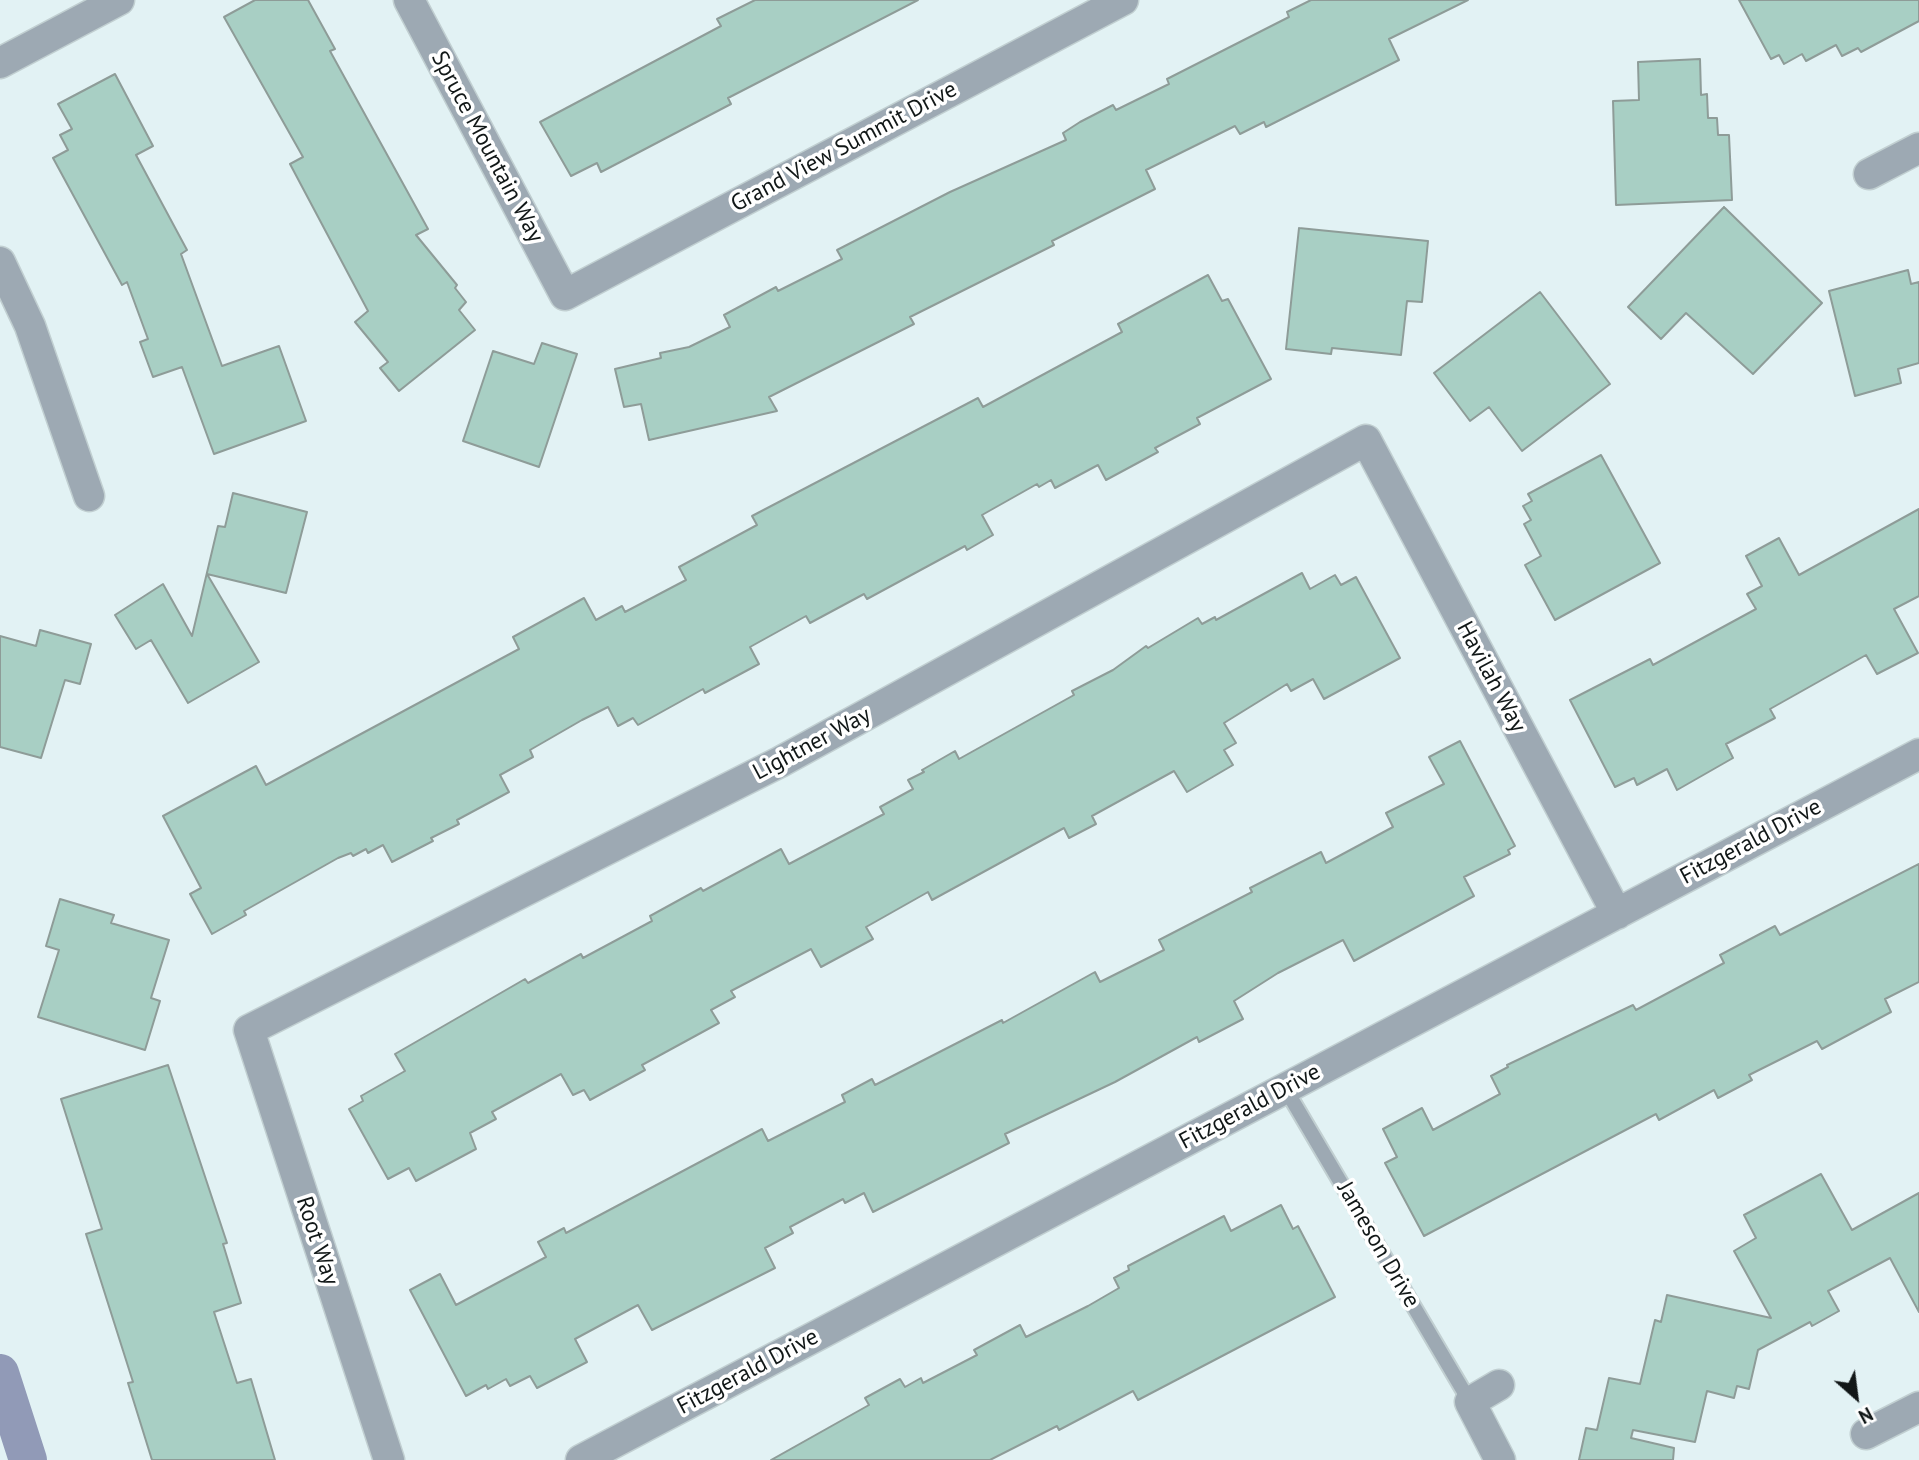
<!DOCTYPE html>
<style>
body{margin:0}
#map{position:relative;width:1919px;height:1460px;overflow:hidden;background:#e2f2f4;font-family:"PT Sans",sans-serif}
canvas{display:block}
.north{position:absolute;left:1821px;top:1362px;width:70px;height:70px;-webkit-text-stroke:5px #fff;paint-order:stroke;rotate:152deg;font-size:19px;font-weight:700;line-height:28px;text-align:center;color:#111717}
.north::after{content:'';display:block;margin:auto;width:24px;height:32px;background:#111717;clip-path:polygon(50% 0,100% 100%,50% 72%,0 100%)}
</style>
<div id="map">
<canvas width="1919" height="1460"></canvas>
<div class="north">N</div>
</div>
<script>
const context = document.querySelector('canvas').getContext('2d');
context.lineJoin = 'round';
const shape = rows => new Path2D(rows.map(r => 'M' + r).join(''));
function strokePath(path, color, width, dash) { context.strokeStyle = color; context.lineWidth = width; context.lineCap = dash ? 'butt' : 'round'; context.setLineDash(dash || []); context.stroke(path); }
function paint(path, color) { context.fillStyle = color; context.fill(path, 'evenodd'); }
function write(font, color, halo, rows, align = 'center') {
  context.font = font + ' "PT Sans",sans-serif'; context.lineWidth = 7; context.setLineDash([]); context.textBaseline = 'middle'; context.strokeStyle = halo; context.fillStyle = color; for (const [text, x, y, turn = 0] of rows) {
    context.save(); context.translate(x, y); context.rotate((+turn || 0) * Math.PI / 180); context.textAlign = isNaN(turn) ? turn : align; if (halo) context.strokeText(text, 0, 0); context.fillText(text, 0, 0); context.restore();
  }
}
const canal = shape([
 [0,1373,28,1460]
]);
const building = shape([
 [255,0,308,0,335,49,330,51,428,229,416,235,457,285,455,288,466,302,459,310,475,330,399,391,380,368,388,362,355,322,368,311,290,164,303,157,224,17,255,0],
 [755,0,918,0,728,98,731,104,626,159,601,172,597,163,571,176,540,122,721,26,717,19,755,0],
 [1311,0,1468,0,1389,39,1399,60,1266,127,1264,122,1240,134,1235,126,1146,170,1155,189,1052,241,1054,245,910,317,914,324,769,397,777,411,649,440,641,404,624,407,615,369,661,358,660,353,689,347,730,327,724,315,776,287,778,291,842,259,837,250,950,192,1066,140,1063,133,1080,122,1113,105,1116,110,1169,84,1167,79,1289,17,1287,12,1311,0],
 [1739,0,1919,0,1919,21,1861,52,1858,48,1842,56,1836,45,1806,61,1802,54,1784,64,1779,55,1771,59,1739,0],
 [1700,59,1701,95,1707,94,1708,118,1717,118,1718,135,1729,135,1732,200,1616,205,1613,101,1639,100,1638,62,1700,59],
 [115,74,153,146,136,155,187,250,181,254,222,366,279,346,306,421,214,454,182,367,153,377,140,342,148,339,127,282,122,285,53,158,68,150,60,135,72,129,58,104,115,74],
 [1724,207,1822,303,1753,374,1686,313,1661,339,1628,307,1724,207],
 [1299,228,1428,241,1422,302,1407,301,1401,355,1332,348,1331,354,1286,349,1299,228],
 [1908,270,1911,284,1919,282,1919,363,1898,369,1901,383,1855,396,1829,291,1908,270],
 [1208,275,1222,301,1228,299,1271,379,1197,418,1200,424,1155,448,1158,452,1106,480,1098,465,1055,488,1051,480,1039,487,1037,484,982,515,993,535,967,550,965,546,867,599,864,594,810,623,806,616,750,647,759,664,705,693,703,689,638,725,633,718,618,726,608,707,582,720,530,750,533,757,500,775,509,792,457,820,459,824,431,838,433,841,392,862,383,845,368,853,366,849,353,856,351,853,338,858,244,911,246,915,212,934,190,894,201,888,163,816,256,766,266,785,519,649,513,637,584,598,596,620,622,606,625,612,686,580,679,567,757,525,752,516,978,398,983,407,1122,332,1118,324,1208,275],
 [1540,292,1610,384,1522,451,1489,407,1470,421,1434,373,1540,292],
 [542,343,577,354,539,467,463,441,493,351,534,364,542,343],
 [1601,455,1660,563,1555,620,1525,565,1541,556,1524,524,1531,520,1523,506,1532,501,1528,494,1601,455],
 [233,493,307,512,286,593,207,574,259,662,188,703,151,640,136,649,115,615,163,584,192,636,218,526,225,527,233,493],
 [1919,509,1919,596,1894,609,1918,653,1877,674,1866,655,1770,709,1775,718,1726,744,1733,758,1677,790,1667,769,1637,785,1634,778,1615,787,1570,700,1650,659,1653,665,1756,609,1747,594,1762,586,1746,556,1779,538,1799,575,1919,509],
 [1302,573,1310,589,1335,575,1341,585,1356,577,1400,658,1324,699,1313,679,1291,691,1287,684,1224,723,1236,743,1224,750,1233,765,1187,792,1174,771,1092,816,1096,824,1069,838,1064,828,932,900,928,892,866,927,873,939,821,967,811,949,731,991,735,997,711,1010,719,1023,642,1065,645,1070,590,1100,584,1090,573,1095,561,1074,492,1112,496,1119,470,1133,476,1149,416,1181,409,1168,388,1179,349,1109,363,1101,361,1096,405,1071,395,1054,525,979,528,983,581,954,583,958,652,921,650,916,701,888,703,891,781,849,789,864,884,814,880,807,913,789,908,780,924,772,922,770,955,751,959,759,1074,695,1072,691,1113,670,1146,646,1148,648,1198,618,1202,624,1215,617,1216,620,1302,573],
 [40,630,91,644,80,684,65,680,41,758,0,747,0,636,36,646,40,630],
 [1460,741,1515,846,1508,850,1510,854,1464,877,1474,896,1354,961,1343,940,1278,973,1234,1001,1243,1019,1199,1042,1197,1037,1115,1082,1005,1134,1009,1143,873,1212,864,1193,845,1203,843,1199,790,1227,793,1233,765,1248,775,1268,652,1330,638,1305,575,1339,587,1362,537,1388,530,1376,510,1386,506,1379,488,1389,486,1385,466,1396,410,1290,440,1274,456,1305,546,1257,538,1242,564,1228,566,1233,762,1129,768,1141,845,1102,842,1095,872,1079,875,1085,1002,1020,1003,1023,1095,972,1100,982,1164,950,1159,940,1252,892,1250,888,1321,852,1326,863,1393,827,1386,813,1444,784,1429,757,1460,741],
 [1919,864,1919,982,1885,999,1891,1012,1822,1049,1817,1041,1749,1075,1752,1080,1718,1098,1714,1090,1659,1120,1656,1114,1424,1236,1385,1163,1397,1157,1383,1129,1422,1108,1433,1130,1500,1094,1491,1076,1508,1067,1507,1065,1633,1005,1636,1010,1724,963,1720,955,1775,926,1780,935,1919,864],
 [60,899,114,915,111,923,169,940,151,998,160,1001,145,1050,38,1017,59,950,46,946,60,899],
 [168,1065,227,1243,223,1244,241,1303,214,1312,237,1383,251,1379,275,1460,152,1460,128,1383,133,1382,86,1234,102,1229,61,1099,168,1065],
 [1821,1174,1852,1230,1919,1193,1919,1312,1890,1258,1828,1291,1839,1311,1812,1326,1810,1322,1758,1350,1749,1389,1737,1386,1734,1398,1707,1391,1695,1442,1633,1430,1631,1438,1674,1448,1673,1460,1579,1460,1586,1428,1597,1430,1609,1378,1640,1384,1655,1320,1661,1322,1667,1295,1771,1318,1734,1251,1756,1238,1744,1215,1821,1174],
 [1281,1205,1293,1229,1298,1226,1335,1297,1138,1400,1133,1391,1059,1430,1057,1426,990,1460,771,1460,869,1405,865,1398,900,1379,905,1387,921,1378,923,1383,977,1355,974,1350,1020,1325,1026,1337,1088,1306,1119,1288,1114,1278,1129,1270,1128,1266,1224,1216,1231,1231,1281,1205]
]);
const lane = shape([
 [1285,1088,1470,1402]
]);
const street = shape([
 [409,0,565,295,1123,0],
 [0,63,119,0],
 [1869,174,1919,148],
 [0,262,30,326,89,496],
 [1499,1385,1470,1402,1500,1460],
 [1866,1434,1919,1407],
 [389,1460,249,1030,780,762,1366,440,1617,914],
 [581,1460,1919,754]
]);
const streetNames = [
 ["Spruce Mountain Way",487,147,62],
 ["Grand View Summit Drive",844,147,-28],
 ["Havilah Way",1491,677,62],
 ["Lightner Way",812,744,-28],
 ["Fitzgerald Drive",1751,842,-28],
 ["Fitzgerald Drive",1250,1107,-28],
 ["Root Way",317,1241,72],
 ["Jameson Drive",1378,1245,60],
 ["Fitzgerald Drive",748,1372,-28]
];
strokePath(canal, '#919ab7', 38);
paint(building, '#a8cfc4');
strokePath(building, '#8e9c98', 2);
strokePath(lane, '#c1cfd1', 18);
strokePath(street, '#c1cfd1', 33);
strokePath(lane, '#9da9b3', 14);
strokePath(street, '#9da9b3', 30);
write('23px', '#111717', '#fff', streetNames);
</script>
